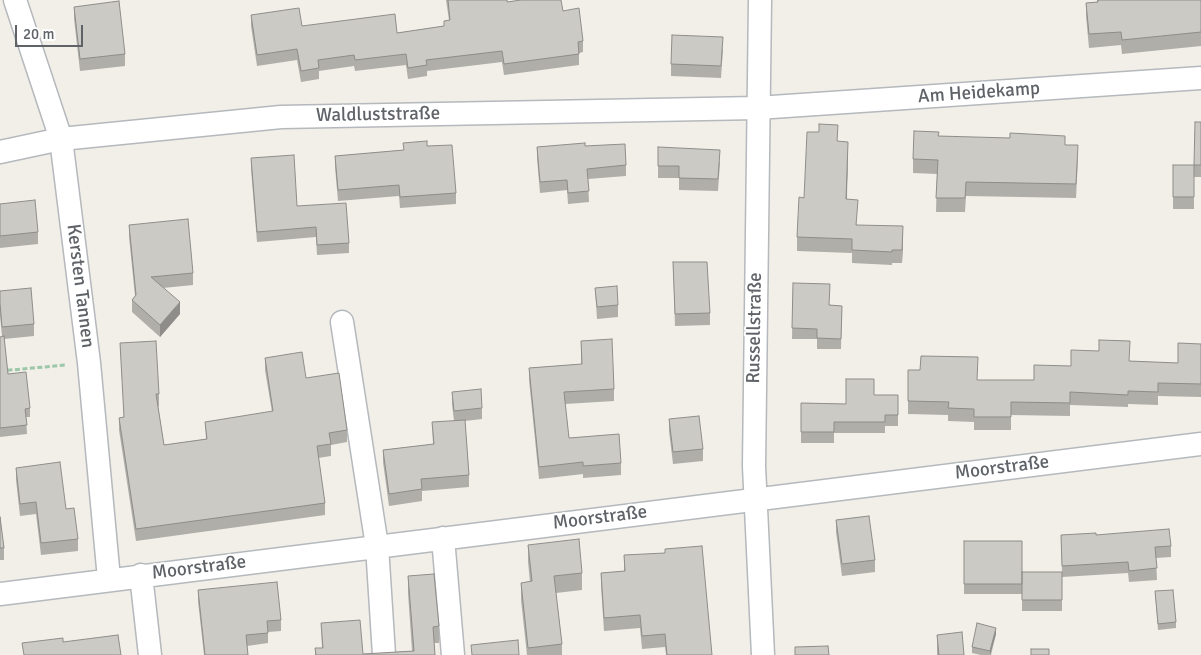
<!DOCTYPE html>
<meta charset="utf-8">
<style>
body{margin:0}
#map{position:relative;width:1201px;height:655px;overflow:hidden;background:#f1efe8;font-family:Signika,sans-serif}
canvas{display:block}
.scale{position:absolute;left:15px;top:25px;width:68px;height:22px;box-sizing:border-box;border:2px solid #5f6368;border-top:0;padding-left:6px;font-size:15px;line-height:18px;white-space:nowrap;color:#5f6368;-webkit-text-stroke:4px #fff;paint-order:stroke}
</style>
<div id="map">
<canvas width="1201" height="655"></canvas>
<div class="scale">20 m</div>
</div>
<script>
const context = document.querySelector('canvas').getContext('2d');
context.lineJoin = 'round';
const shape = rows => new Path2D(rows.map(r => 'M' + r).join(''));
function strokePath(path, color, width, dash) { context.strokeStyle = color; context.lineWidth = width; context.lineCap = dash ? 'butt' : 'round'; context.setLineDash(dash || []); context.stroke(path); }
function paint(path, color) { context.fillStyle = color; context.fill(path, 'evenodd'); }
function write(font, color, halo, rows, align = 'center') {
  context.font = font + ' Signika,sans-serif'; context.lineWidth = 4; context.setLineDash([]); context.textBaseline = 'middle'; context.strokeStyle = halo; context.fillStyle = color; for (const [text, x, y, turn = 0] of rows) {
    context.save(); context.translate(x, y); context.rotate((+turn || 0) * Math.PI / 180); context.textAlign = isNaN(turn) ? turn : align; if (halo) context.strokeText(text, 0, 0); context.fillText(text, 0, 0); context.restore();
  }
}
const path = shape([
 [0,371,66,365]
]);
const minor = shape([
 [15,0,61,139,89,363,109,579],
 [760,0,754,466,763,655],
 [0,152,61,139,281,117,757,108,1201,78],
 [342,322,377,546,384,655],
 [443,538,453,655],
 [141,575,150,655],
 [0,594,1201,444]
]);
const wall = shape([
 [446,0,507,0,507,2,563,11,583,41,583,52,579,53,579,65,504,75,502,62,427,71,427,76,408,79,406,65,355,71,354,66,319,71,319,79,301,82,297,60,257,66,251,26,251,15,302,26,397,33,444,26,444,21,449,20],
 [1097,0,1201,0,1201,46,1122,54,1121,45,1089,48,1086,16,1086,3,1097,2],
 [74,7,125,54,125,66,80,71,74,19],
 [723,49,721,78,671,76,671,64],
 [1201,122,1201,177,1194,177,1194,209,1173,209,1173,165,1194,165],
 [939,136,1065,145,1078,159,1076,198,966,196,965,212,936,212,937,174,913,173,913,159],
 [838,141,848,155,847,199,857,225,903,240,902,263,892,263,892,265,852,263,852,253,797,251,797,237,804,198],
 [427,146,456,193,456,204,400,208,399,196,338,201,335,167,335,156,403,150],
 [585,146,626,165,626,176,588,179,589,202,568,204,567,190,540,193,537,158,537,147],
 [251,158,297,206,349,243,349,253,317,255,316,237,257,242,251,169],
 [720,162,718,191,679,190,679,178,658,178,658,166],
 [0,204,38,232,38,244,0,248],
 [129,225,193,273,193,285,163,288,180,314,160,337,132,312,132,300,135,296,129,237],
 [673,262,710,313,710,325,675,326],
 [793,283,830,305,842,306,841,349,817,349,817,339,792,339],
 [595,288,618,305,618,317,597,319],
 [0,291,34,324,34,336,4,339,8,374,30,408,30,417,26,417,27,434,0,437,0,337,2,337,0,315],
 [581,341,614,389,614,401,565,404,569,438,621,463,621,475,583,478,583,474,539,479,529,380,529,368,581,364],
 [120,343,159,394,159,406,158,406,164,445,206,439,205,422,272,412,265,370,265,358,306,378,347,430,347,442,331,445,331,456,318,458,325,503,325,515,136,541,119,430,119,418,124,417],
 [1201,344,1201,397,1158,396,1158,405,1128,404,1128,407,1070,405,1070,416,1011,415,1011,430,974,430,974,422,948,421,948,415,908,414,908,370,978,380,1034,380,1071,366,1130,361,1178,363],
 [452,392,482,408,482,419,465,421,469,475,469,487,422,491,422,501,389,506,383,462,383,450,433,444,432,422,454,421,452,404],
 [874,395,898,395,898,426,885,426,885,433,834,433,834,443,801,443,801,403,846,404],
 [669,419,703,449,703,461,673,464,669,431],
 [16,468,66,509,78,539,78,551,41,555,36,514,20,516,16,480],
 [0,517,4,548,4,560,0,560],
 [836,520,875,560,875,572,842,576,836,532],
 [1061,535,1096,535,1171,546,1171,557,1156,558,1157,580,1129,582,1128,573,1062,577,1062,572,1062,611,1022,611,1022,594,964,594,964,541,1022,581,1062,572],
 [528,545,582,573,582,590,556,593,562,644,562,655,527,655,521,600,521,583,530,582,528,562],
 [624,555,712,655,666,655,665,647,642,649,640,628,604,631,601,586,601,573,624,571],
 [408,576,439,626,439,643,434,643,435,655,315,655,315,648,322,648,321,623,363,654,412,651,408,593],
 [198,590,281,620,281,631,268,632,268,643,247,646,248,655,204,655,198,601],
 [1155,591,1176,622,1176,628,1158,630],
 [996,634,991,655,981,655,972,653,972,647],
 [937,635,964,655,937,655]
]);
const shadedWall = shape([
 [848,142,848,155,846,213,846,199],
 [903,226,903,240,902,263,902,250],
 [180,302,180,314,160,337,160,325],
 [996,628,996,634,990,655,990,651]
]);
const building = shape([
 [448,0,507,0,507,2,521,0,561,0,563,11,579,8,583,41,578,42,579,54,504,64,502,51,426,60,427,65,408,68,406,54,355,60,354,55,318,60,319,68,301,71,297,49,257,55,251,15,299,8,302,26,395,14,397,33,444,26,444,21,450,20,448,0],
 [1098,0,1201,0,1201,32,1122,40,1121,32,1089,34,1086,3,1098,2,1098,0],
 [119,1,125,54,80,59,74,7,119,1],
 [672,35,723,37,721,66,671,64,672,35],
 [1195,122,1201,122,1201,165,1194,165,1195,122],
 [819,124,838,125,837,141,848,142,846,199,858,200,856,225,903,226,902,250,892,250,892,252,852,250,852,239,797,237,799,197,804,198,807,132,819,132,819,124],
 [914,131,939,132,938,136,1010,138,1010,133,1065,136,1065,145,1078,145,1076,184,966,182,965,198,936,198,938,160,913,159,914,131],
 [427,141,427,146,452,145,456,193,400,197,399,185,338,190,335,156,404,150,403,143,427,141],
 [585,143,585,146,625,144,626,165,587,169,589,191,568,193,567,180,540,182,537,147,585,143],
 [658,147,720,150,718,179,679,178,679,166,658,166,658,147],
 [294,155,297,206,346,203,349,243,317,245,316,227,257,232,251,158,294,155],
 [1173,165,1194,165,1194,197,1173,197,1173,165],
 [35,200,38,232,0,236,0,204,35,200],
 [188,219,193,273,151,277,180,302,160,325,132,300,136,295,129,225,188,219],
 [673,262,707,262,710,313,675,314,673,262],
 [793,283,830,284,829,305,842,306,841,339,817,338,817,329,792,328,793,283],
 [617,286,618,305,597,307,595,288,617,286],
 [31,288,34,324,2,327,0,303,0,291,31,288],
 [4,336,8,374,26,372,30,408,25,409,27,425,0,428,0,337,4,336],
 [612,339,614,389,564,392,569,438,619,434,621,463,583,466,583,462,539,467,529,368,582,364,581,341,612,339],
 [1099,340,1130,341,1129,361,1178,363,1178,343,1201,344,1201,384,1158,383,1158,392,1128,391,1128,395,1070,392,1070,403,1011,402,1011,417,974,417,974,409,948,408,949,402,908,401,908,370,920,370,921,356,978,357,977,380,1034,380,1034,365,1071,366,1071,350,1099,351,1099,340],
 [156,341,159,394,156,394,164,445,207,439,205,422,273,411,265,358,302,352,306,378,339,373,347,430,329,433,331,444,317,446,325,503,136,529,119,418,124,417,120,343,156,341],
 [846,379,874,379,874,395,898,395,898,415,885,415,885,422,834,422,834,432,801,432,801,403,846,404,846,379],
 [481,389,482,408,454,411,452,392,481,389],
 [699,416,703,449,673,452,669,419,699,416],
 [465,420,469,475,421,479,422,489,389,494,383,450,434,444,432,422,465,420],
 [60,462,66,509,74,508,78,539,41,543,36,502,20,504,16,468,60,462],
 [869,516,875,560,842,564,836,520,869,516],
 [0,517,4,548,0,548,0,517],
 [1169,529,1171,546,1155,547,1157,568,1129,571,1128,562,1062,566,1061,535,1096,533,1096,535,1169,529],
 [579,539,582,573,554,576,562,644,528,648,521,583,532,581,528,545,579,539],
 [964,541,1022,541,1022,584,964,584,964,541],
 [702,546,712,655,667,655,665,634,642,636,640,615,604,618,601,573,625,571,624,555,665,553,665,549,702,546],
 [1022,572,1062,572,1062,600,1022,600,1022,572],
 [434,574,439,626,433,627,435,655,316,655,315,648,323,648,321,623,360,620,363,654,414,651,408,576,434,574],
 [277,582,281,620,267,621,268,633,246,635,248,655,205,655,198,590,277,582],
 [1173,590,1176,622,1158,624,1155,591,1173,590],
 [977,623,996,628,990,651,972,647,977,623],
 [962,632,964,655,939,655,937,635,962,632],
 [118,635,121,655,24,655,22,643,63,638,63,642,118,635],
 [518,640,519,655,472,655,471,645,518,640],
 [828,646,829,655,795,655,795,647,828,646],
 [1031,649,1049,649,1049,655,1031,655,1031,649]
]);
const streetNames = [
 ["Am Heidekamp",979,93,-4],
 ["Waldluststraße",378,115,-1],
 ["Kersten Tannen",80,286,83],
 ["Russellstraße",755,328,-89],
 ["Moorstraße",1002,468,-7],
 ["Moorstraße",600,518,-7],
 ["Moorstraße",199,568,-7]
];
strokePath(minor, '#b5b8bc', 25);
strokePath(path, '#9cc7a9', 3, [5, 2.5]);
strokePath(minor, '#fff', 22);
paint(wall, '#afaea9');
paint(shadedWall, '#8f8d8a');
paint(building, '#cccac5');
strokePath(building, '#8f8d8a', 1);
write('19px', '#5f6368', '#fff', streetNames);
</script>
